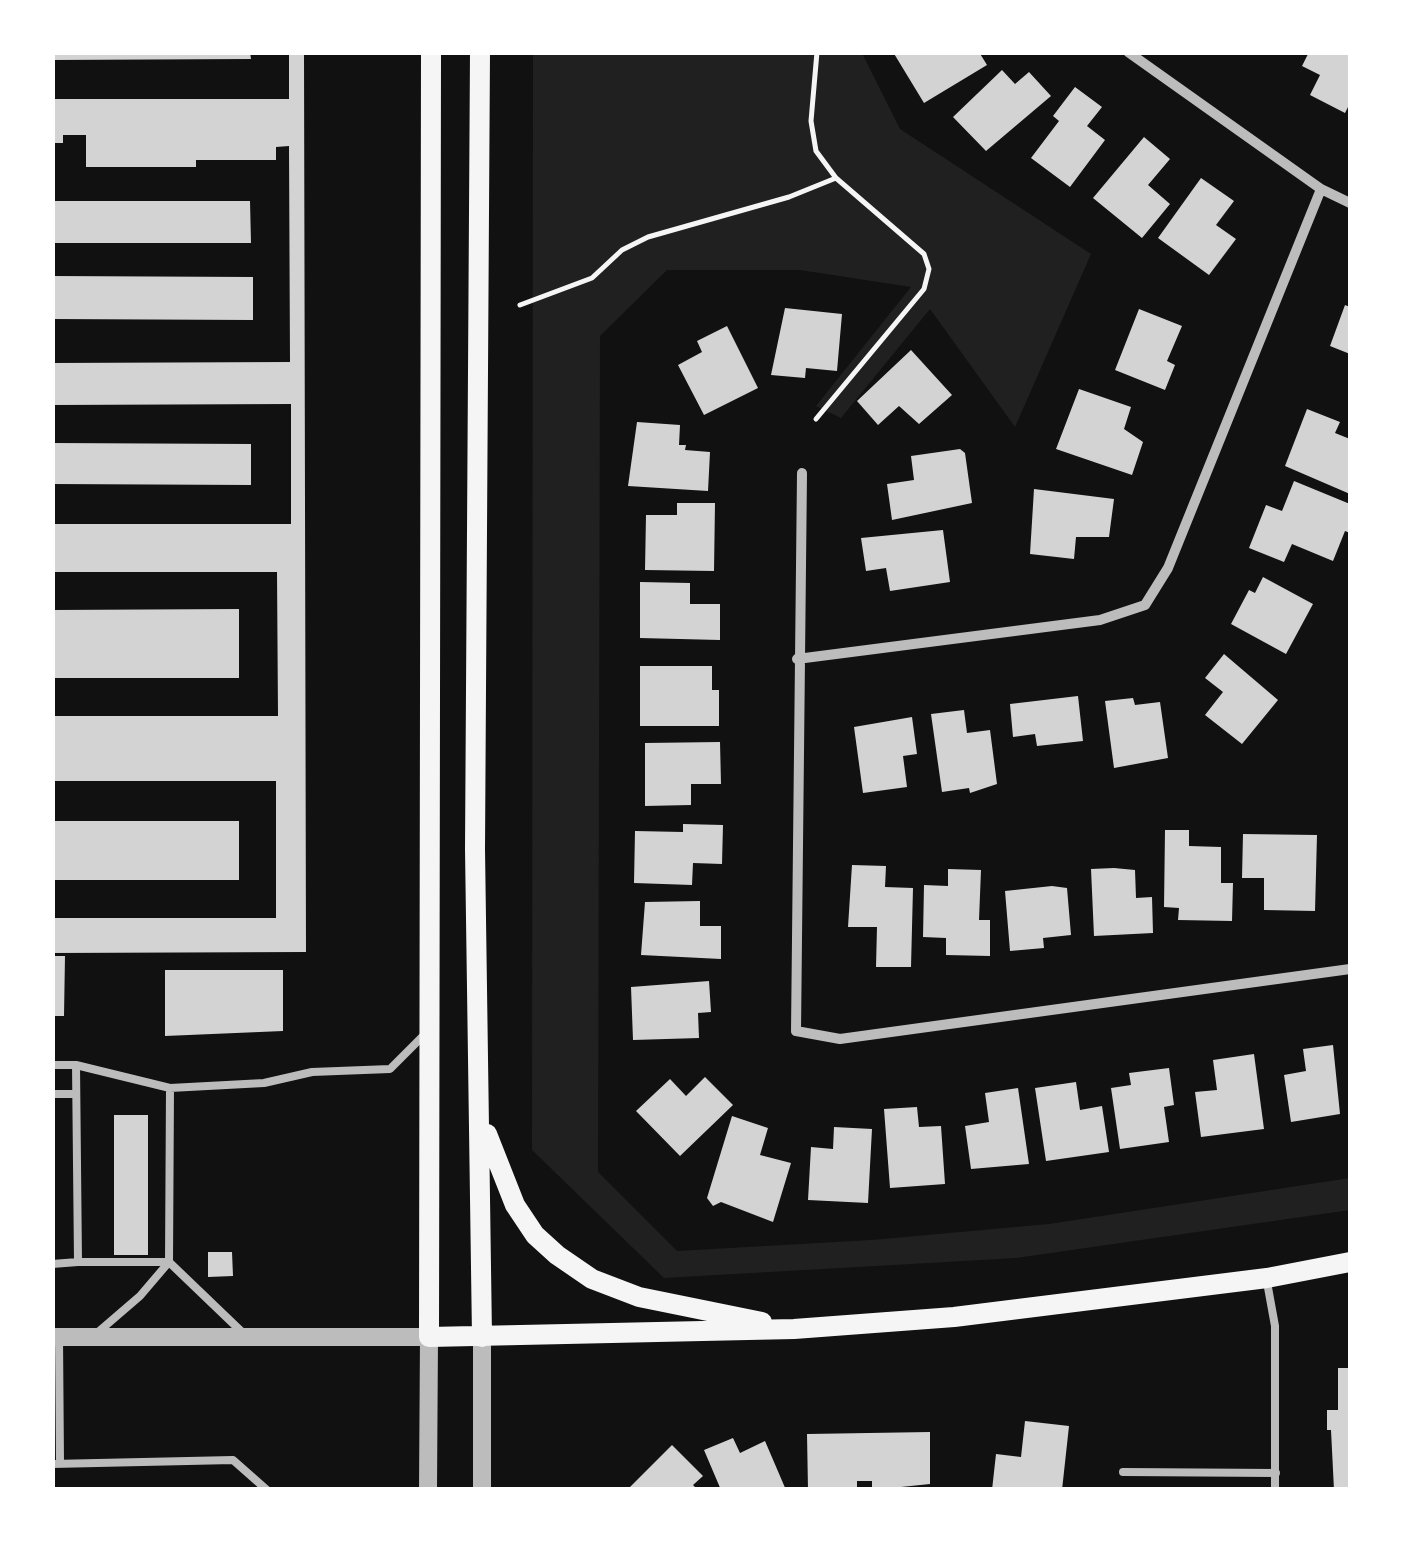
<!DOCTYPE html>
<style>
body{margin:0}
#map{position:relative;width:1403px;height:1542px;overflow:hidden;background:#111;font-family:"Libre Baskerville",serif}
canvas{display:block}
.frame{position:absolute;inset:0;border:55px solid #fff;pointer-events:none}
</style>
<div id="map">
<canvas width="1403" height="1542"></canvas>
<div class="frame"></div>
</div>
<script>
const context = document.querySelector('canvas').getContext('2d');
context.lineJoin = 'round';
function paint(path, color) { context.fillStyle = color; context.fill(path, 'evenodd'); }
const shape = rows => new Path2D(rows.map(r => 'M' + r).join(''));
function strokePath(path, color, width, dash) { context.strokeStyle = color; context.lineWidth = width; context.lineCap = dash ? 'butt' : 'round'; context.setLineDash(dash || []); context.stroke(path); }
const green = shape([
 [533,53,862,53,900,129,1091,254,1015,427,930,309,841,418,816,406,911,287,800,270,667,270,600,336,598,1172,677,1251,872,1240,1049,1224,1350,1178,1350,1210,1016,1258,664,1278,532,1150]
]);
const building = shape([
 [52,52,250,52,251,59,52,60],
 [289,52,304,52,306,952,52,953,52,918,276,918,276,781,52,781,52,716,278,716,277,572,52,572,52,524,291,524,291,404,52,405,52,363,290,362,289,146,276,147,276,160,196,160,196,167,86,167,86,135,63,135,63,143,52,143,52,99,289,99],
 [893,52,979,52,987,65,924,103],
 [1309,52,1350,52,1350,103,1345,113,1310,95,1320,75,1302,66],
 [1002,70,1015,84,1029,72,1051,96,986,151,953,117],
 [1075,87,1102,107,1087,126,1105,140,1070,187,1031,158,1059,121,1053,116],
 [1144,137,1170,159,1148,185,1170,204,1142,238,1093,198],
 [1201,178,1234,201,1216,225,1236,239,1209,275,1158,238],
 [52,201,250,201,251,243,52,243],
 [52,276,253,277,253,320,52,319],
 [1345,305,1350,307,1350,354,1330,346],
 [785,308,842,314,837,371,806,368,805,378,771,375],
 [1139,309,1182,326,1167,361,1175,365,1165,390,1115,370],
 [727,326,758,388,704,415,678,365,702,352,697,341],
 [911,350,952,395,919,424,899,406,878,425,857,401],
 [1079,389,1131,407,1124,429,1143,442,1132,475,1056,449],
 [1307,409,1340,422,1335,433,1350,439,1350,494,1285,466],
 [637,422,680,425,679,445,686,445,685,450,710,452,708,491,628,486],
 [52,443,251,444,251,485,52,484],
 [960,449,965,453,972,503,892,520,887,484,914,480,911,456],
 [1294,481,1350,504,1350,533,1345,531,1333,561,1292,544,1284,562,1249,548,1266,505,1282,511],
 [1034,489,1114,499,1109,537,1076,537,1074,559,1030,554],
 [677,503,715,503,714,571,645,570,646,515,677,515],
 [943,530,950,582,890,591,886,568,866,571,861,538],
 [1263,577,1313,604,1286,654,1231,624,1249,590,1255,593],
 [640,582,690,583,690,604,720,604,720,640,640,638],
 [239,609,239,678,52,678,52,610],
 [1224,654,1278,700,1242,744,1205,715,1223,692,1205,678],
 [640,666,712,666,712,690,719,690,719,726,640,726],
 [1078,696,1083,741,1037,746,1035,734,1013,737,1010,704],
 [1133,698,1135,705,1160,702,1168,758,1114,768,1105,701],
 [964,710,967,733,990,730,997,784,970,793,969,788,942,792,931,714],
 [912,717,917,754,903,756,907,787,863,793,854,727],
 [720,742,721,784,691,784,691,805,645,806,645,743],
 [52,821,239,821,239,880,52,880],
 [683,824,723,825,722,864,693,863,692,885,634,883,635,831,683,832],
 [1165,830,1189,830,1189,846,1221,847,1221,883,1233,883,1232,921,1178,920,1179,908,1164,907],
 [1243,834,1317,835,1315,911,1264,910,1264,878,1242,878],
 [852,865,886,866,885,887,913,888,911,967,876,967,877,927,848,927],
 [1114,868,1135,870,1136,898,1152,897,1153,933,1094,936,1091,869],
 [948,869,981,870,979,920,990,920,990,956,946,955,946,938,923,937,924,885,948,886],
 [1052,886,1067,888,1071,935,1043,938,1044,948,1010,951,1005,891],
 [700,901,700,926,721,926,721,959,641,955,645,902],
 [52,956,65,956,64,1016,52,1016],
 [165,970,283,970,283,1031,165,1036],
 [709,981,711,1012,698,1013,699,1038,633,1040,631,987],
 [1333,1045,1340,1114,1291,1122,1284,1075,1306,1071,1303,1049],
 [1254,1054,1264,1129,1201,1137,1195,1092,1217,1090,1213,1060],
 [1169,1068,1174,1105,1164,1107,1169,1142,1120,1149,1111,1088,1131,1085,1129,1073],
 [705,1077,733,1105,680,1156,636,1111,670,1079,686,1096],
 [1076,1082,1080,1110,1102,1106,1109,1152,1046,1161,1035,1088],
 [1018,1088,1029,1164,971,1169,965,1126,989,1122,985,1093],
 [917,1107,919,1127,941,1126,945,1184,890,1188,884,1109],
 [114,1115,148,1115,148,1255,114,1255],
 [732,1116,768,1128,760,1155,791,1163,773,1222,721,1202,713,1206,707,1198],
 [834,1127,872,1129,868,1203,808,1200,811,1147,833,1149],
 [208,1252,232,1252,233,1276,208,1277],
 [1338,1368,1350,1368,1350,1490,1334,1490,1331,1430,1327,1430,1327,1410,1338,1410],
 [1025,1421,1069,1426,1062,1490,992,1490,996,1454,1021,1457],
 [930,1432,930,1484,872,1490,872,1481,857,1481,857,1490,808,1490,807,1434],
 [733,1438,740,1453,765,1441,786,1490,721,1490,704,1450],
 [672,1445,703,1476,693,1485,698,1490,627,1490]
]);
const path = shape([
 [520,305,592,278,622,250,648,237,789,197,836,178],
 [816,419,924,289,929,269,924,254,836,178,816,151,811,121,817,52]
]);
const service = shape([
 [52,1065,76,1065,170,1088,264,1083,312,1072,390,1069,426,1033],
 [76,1065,78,1262,169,1262,244,1334],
 [52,1094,76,1094],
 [52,1264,78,1262],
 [1267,1282,1275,1326,1275,1490],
 [97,1333,140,1296,169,1262,170,1088],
 [59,1337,60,1463],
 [52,1464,233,1460,267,1490],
 [1123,1472,1276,1473]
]);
const minor = shape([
 [1128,52,1321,189,1350,203],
 [802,473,796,1031,840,1039,1350,969],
 [797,659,1100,620,1145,605,1168,568,1321,189]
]);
const tertiary = shape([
 [52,1337,429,1337,428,1490],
 [482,1337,482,1490]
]);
const secondary = shape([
 [431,52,429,1337,794,1329,954,1317,1267,1278,1350,1262],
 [480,52,475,849,482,1337],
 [487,1134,515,1205,535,1235,557,1255,592,1279,639,1297,762,1322]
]);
paint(green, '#202020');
paint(building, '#d3d3d3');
strokePath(path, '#f5f5f5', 5);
strokePath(service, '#bcbcbc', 8);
strokePath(minor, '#bcbcbc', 10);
strokePath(tertiary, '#bcbcbc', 18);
strokePath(secondary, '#f5f5f5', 20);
</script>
